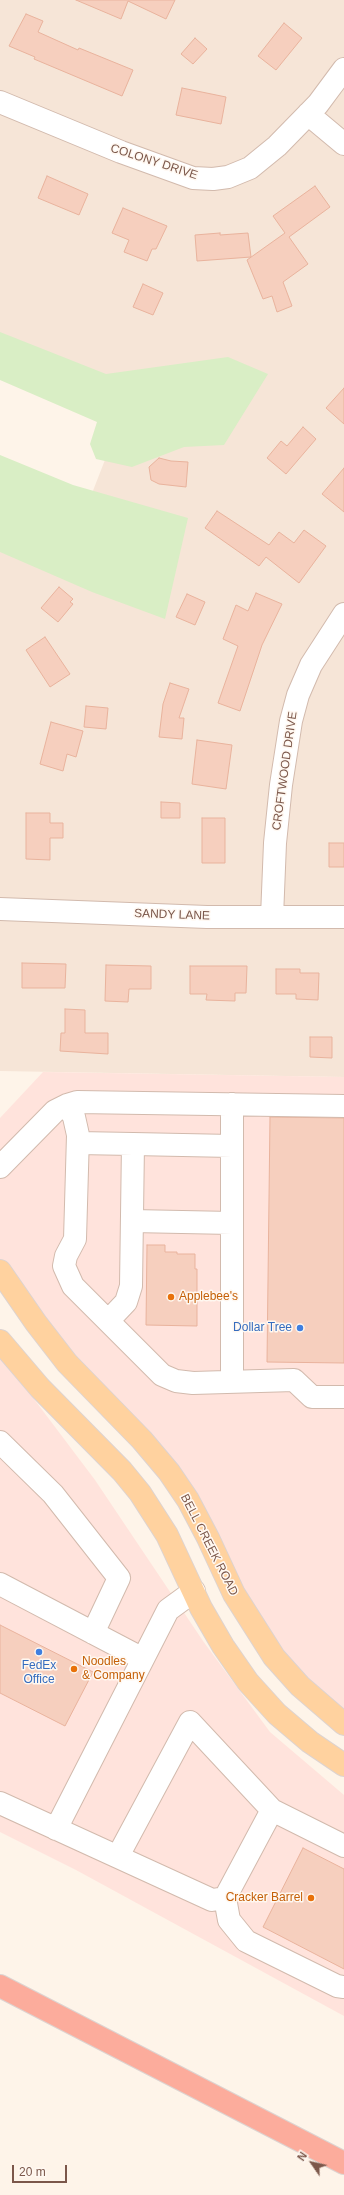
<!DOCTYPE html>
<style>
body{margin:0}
#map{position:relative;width:344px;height:2195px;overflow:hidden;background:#fef4e9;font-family:Helvetica,sans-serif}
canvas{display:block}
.north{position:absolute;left:292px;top:2143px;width:40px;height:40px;-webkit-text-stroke:3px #fff8f1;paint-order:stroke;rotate:304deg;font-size:11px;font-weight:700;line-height:16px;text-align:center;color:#7b574a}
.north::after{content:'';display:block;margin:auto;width:14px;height:18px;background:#7b574a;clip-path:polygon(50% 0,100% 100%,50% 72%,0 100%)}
.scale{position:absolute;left:12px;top:2165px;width:55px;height:18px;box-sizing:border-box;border:2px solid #7b574a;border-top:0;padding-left:5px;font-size:12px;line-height:14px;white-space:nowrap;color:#7b574a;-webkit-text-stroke:3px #fff8f1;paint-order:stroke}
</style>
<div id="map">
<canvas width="344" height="2195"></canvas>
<div class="north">N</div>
<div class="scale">20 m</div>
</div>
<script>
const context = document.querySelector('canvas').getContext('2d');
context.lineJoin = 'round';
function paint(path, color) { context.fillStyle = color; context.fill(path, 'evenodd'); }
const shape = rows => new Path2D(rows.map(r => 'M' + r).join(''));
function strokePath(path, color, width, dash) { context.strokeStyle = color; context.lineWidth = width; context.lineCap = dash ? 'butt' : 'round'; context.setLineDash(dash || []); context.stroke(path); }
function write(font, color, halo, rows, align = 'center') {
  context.font = font + ' Helvetica,sans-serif'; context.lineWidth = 3; context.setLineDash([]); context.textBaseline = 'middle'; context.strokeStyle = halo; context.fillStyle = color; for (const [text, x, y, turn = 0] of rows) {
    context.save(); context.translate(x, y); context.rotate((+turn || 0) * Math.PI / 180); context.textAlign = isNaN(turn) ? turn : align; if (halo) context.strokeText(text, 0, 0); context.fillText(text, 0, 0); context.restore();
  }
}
const residential = shape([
 [0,0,344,0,344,1077,0,1071,0,509,87,506,121,419,0,367]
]);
const commercial = shape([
 [43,1072,344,1077,344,1724,300,1686,208,1538,0,1271,0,1118],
 [0,1354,95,1480,203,1641,270,1732,344,1795,344,2016,76,1870,0,1832]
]);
const green = shape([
 [0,332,106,374,228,357,268,374,224,445,184,447,132,467,96,459,90,444,97,422,0,380],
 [0,455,73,485,188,518,165,619,92,592,0,552]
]);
const building = shape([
 [76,0,175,0,166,19,128,1,121,19,76,0],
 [26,14,43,21,38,32,78,50,79,48,133,70,122,96,34,59,35,57,9,46,26,14],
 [284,23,302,38,276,70,258,56,284,23],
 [195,38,207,49,193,64,181,54,195,38],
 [182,88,226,97,221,124,176,115,182,88],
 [47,176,88,194,79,215,38,198,47,176],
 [315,186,330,207,289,237,308,264,283,282,292,306,277,312,272,296,263,299,247,260,285,233,273,216,315,186],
 [123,208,167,226,156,249,152,249,147,261,124,252,129,240,112,233,123,208],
 [220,233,220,235,248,233,251,257,197,261,195,235,220,233],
 [143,284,163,293,153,315,133,307,143,284],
 [344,388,344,424,326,408,344,388],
 [303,427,316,439,286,474,267,458,281,441,287,446,303,427],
 [159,458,171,461,188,462,186,487,159,484,151,480,149,467,159,458],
 [344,468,344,512,322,494,344,468],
 [217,511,269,545,279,532,294,543,304,530,326,546,299,583,266,557,259,566,205,528,217,511],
 [59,587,73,599,70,602,73,604,58,622,41,608,59,587],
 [256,593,282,604,262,645,240,711,218,703,238,646,223,639,236,605,248,611,256,593],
 [187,594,205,602,195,625,176,617,187,594],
 [45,637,70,674,50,687,26,650,45,637],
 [170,683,189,689,179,718,184,718,182,739,159,737,163,704,170,683],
 [86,706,108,708,106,729,84,727,86,706],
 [51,722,83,731,76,757,67,754,63,771,40,764,51,722],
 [197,740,232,745,226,789,192,784,197,740],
 [161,802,180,803,180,818,161,818,161,802],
 [26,813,50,813,50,823,63,823,63,838,50,838,50,860,26,859,26,813],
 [202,818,225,818,225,863,202,863,202,818],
 [329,843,344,843,344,867,329,867,329,843],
 [22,963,66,964,65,988,22,988,22,963],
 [106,965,151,966,151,989,129,989,128,1002,105,1001,106,965],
 [190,966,247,966,246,993,235,993,235,1001,206,1000,207,994,190,994,190,966],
 [276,969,300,969,300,973,319,973,318,1000,296,999,296,994,276,994,276,969],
 [65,1009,85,1010,85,1033,108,1033,108,1054,60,1051,61,1033,65,1033,65,1009],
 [310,1037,332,1037,332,1058,310,1057,310,1037],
 [270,1117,344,1118,344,1363,267,1362,270,1117],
 [147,1245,165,1245,165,1252,177,1252,177,1254,195,1254,195,1269,197,1269,197,1326,146,1325,147,1245],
 [0,1625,93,1672,65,1726,0,1693,0,1625],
 [303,1848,344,1869,344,1969,263,1927,303,1848]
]);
const minor = shape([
 [0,102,121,152,193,178,213,179,228,177,250,168,277,146,318,104,344,69],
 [308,114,344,144],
 [0,909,207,917,344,917],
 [272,917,275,843,281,785,291,721,298,695,311,665,344,614],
 [232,1104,232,1382],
 [67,1105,74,1117,78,1135,75,1239,66,1256,64,1266,73,1286,162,1375,176,1381,193,1383,294,1380,312,1397,344,1397],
 [78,1143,133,1144],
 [0,1167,55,1111,67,1105,77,1102,344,1106],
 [132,1221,232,1223],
 [108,1321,126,1302,131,1286,133,1144,232,1146],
 [0,1442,53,1494,119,1578,93,1633],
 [0,1584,143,1659,168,1610,194,1591],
 [0,1803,212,1900,225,1898],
 [56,1829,143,1659],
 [344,1846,272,1810,225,1898,229,1920,246,1941,337,1986,344,1987],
 [118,1856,190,1722,272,1810]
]);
const major = shape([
 [0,1271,36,1323,67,1363,142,1440,169,1472,188,1500,208,1538,234,1594,274,1657,300,1686,344,1724],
 [0,1341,40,1388,122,1471,140,1493,167,1535,201,1608,223,1646,248,1682,277,1714,310,1742,344,1765]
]);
const highway = shape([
 [0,1986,344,2163]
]);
const markers = [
 [171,1297,4,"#e8710a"],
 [300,1328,4,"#3f7fe0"],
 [39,1652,4,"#3f7fe0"],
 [74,1669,4,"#e8710a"],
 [311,1898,4,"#e8710a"]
];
const streetNames = [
 ["COLONY DRIVE",154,162,18],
 ["CROFTWOOD DRIVE",285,771,-82],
 ["SANDY LANE",172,915,2],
 ["BELL CREEK ROAD",209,1545,63]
];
const foodNames = [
 ["Applebee's",179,1297],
 ["Noodles",82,1662],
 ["& Company",82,1676],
 ["Cracker Barrel",303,1898,"right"]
];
const shopNames = [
 ["Dollar Tree",292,1328],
 ["FedEx",39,1666,"center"],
 ["Office",39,1680,"center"]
];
paint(residential, '#f6e5d7');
paint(commercial, '#ffe3dc');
paint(green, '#d9eec5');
paint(building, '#f6cfbe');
strokePath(building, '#e9b39d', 1);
strokePath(minor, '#d2baad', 24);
strokePath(major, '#ddd3d0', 24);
strokePath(highway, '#ddd3d0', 24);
strokePath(minor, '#fff', 22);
strokePath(major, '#ffd29f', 22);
strokePath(highway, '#fcac9c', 22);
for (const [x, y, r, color] of markers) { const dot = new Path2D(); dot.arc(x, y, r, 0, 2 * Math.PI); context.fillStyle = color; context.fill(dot); strokePath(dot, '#fff8f1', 1.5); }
write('12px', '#7b574a', '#fff8f1', streetNames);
write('12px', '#c56008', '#fff8f1', foodNames, 'left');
write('12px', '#366cbe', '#fff8f1', shopNames, 'right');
</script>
